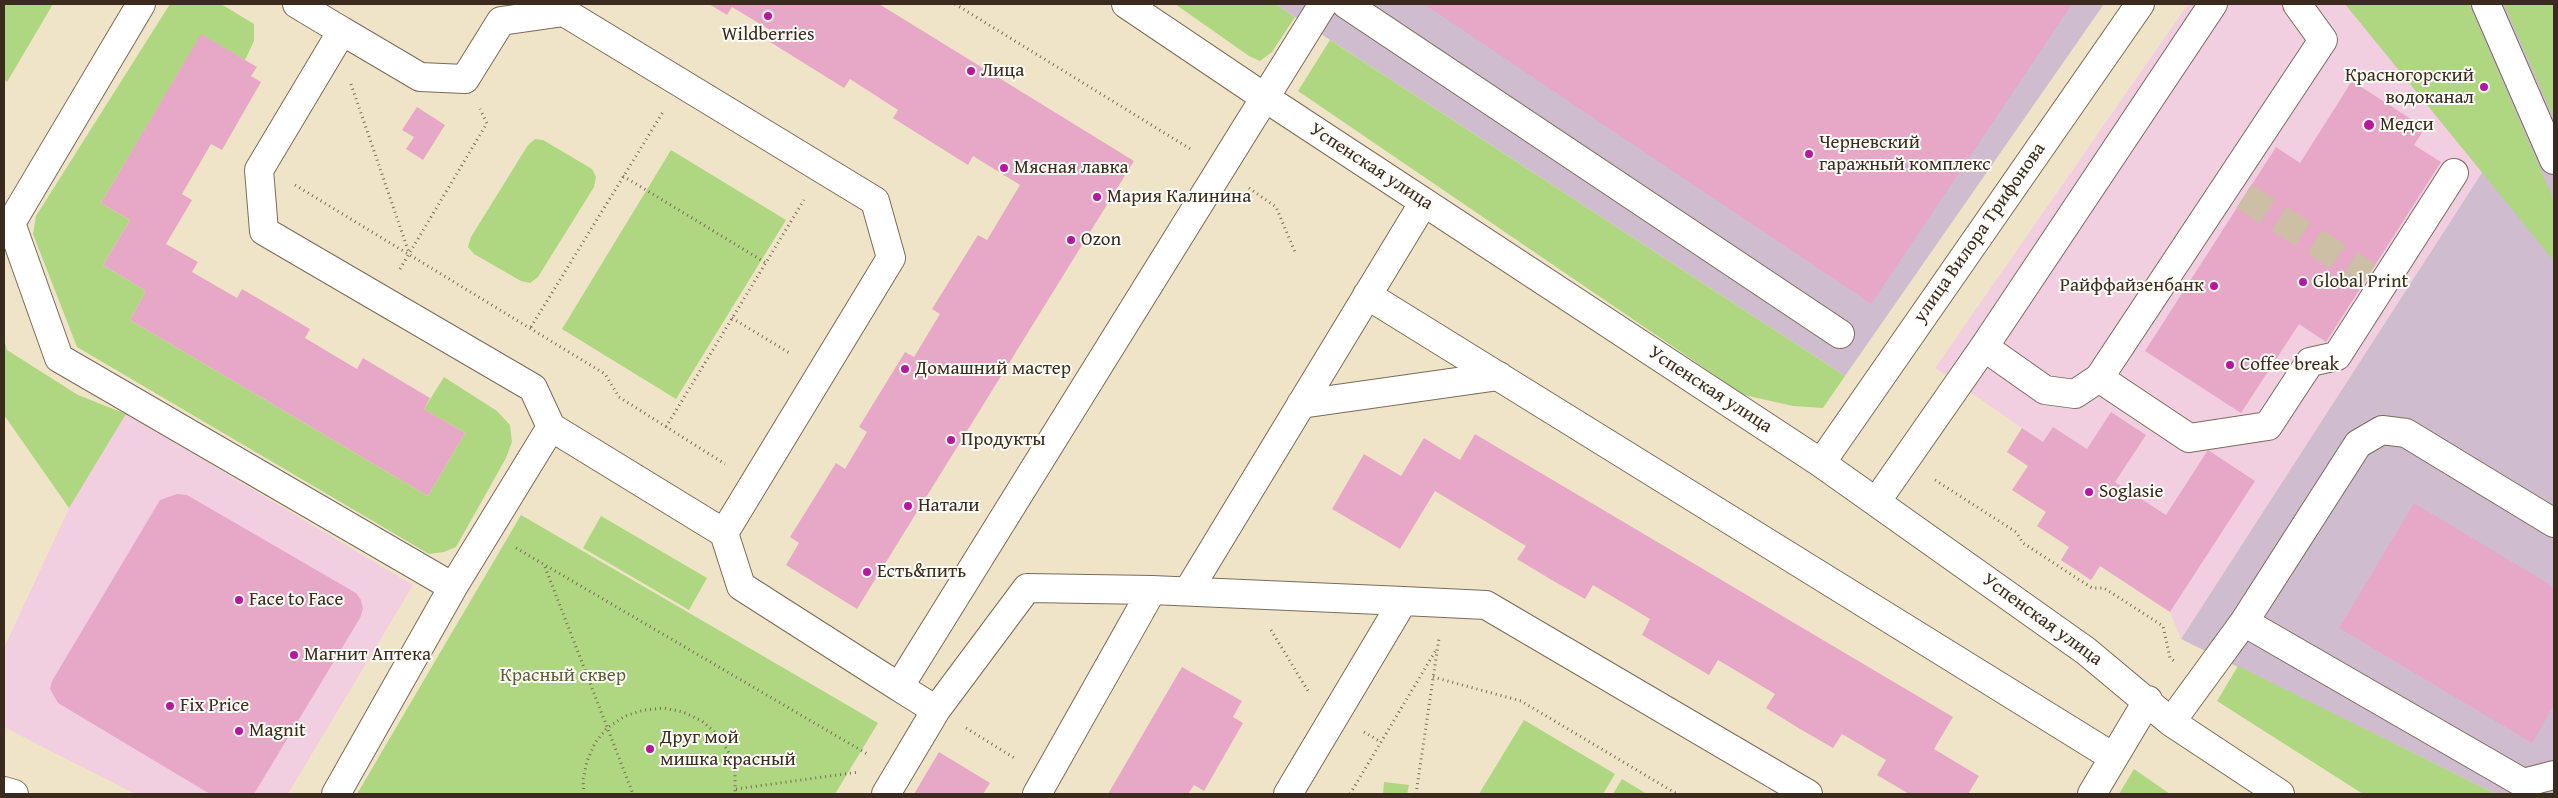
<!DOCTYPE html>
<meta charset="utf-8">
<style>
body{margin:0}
#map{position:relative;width:2558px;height:798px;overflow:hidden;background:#f0e4c8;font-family:"Gentium Book Plus",serif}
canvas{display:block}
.frame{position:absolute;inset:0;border:5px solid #3b2a1e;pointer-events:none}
</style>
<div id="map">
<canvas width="2558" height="798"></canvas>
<div class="frame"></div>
</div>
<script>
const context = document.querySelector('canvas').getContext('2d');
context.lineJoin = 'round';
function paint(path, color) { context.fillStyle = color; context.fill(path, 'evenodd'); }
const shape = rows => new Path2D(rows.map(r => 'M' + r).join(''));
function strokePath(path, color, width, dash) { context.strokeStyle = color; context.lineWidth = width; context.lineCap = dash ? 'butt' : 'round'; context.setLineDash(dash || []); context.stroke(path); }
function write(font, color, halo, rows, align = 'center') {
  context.font = font + ' "Gentium Book Plus",serif'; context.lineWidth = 4; context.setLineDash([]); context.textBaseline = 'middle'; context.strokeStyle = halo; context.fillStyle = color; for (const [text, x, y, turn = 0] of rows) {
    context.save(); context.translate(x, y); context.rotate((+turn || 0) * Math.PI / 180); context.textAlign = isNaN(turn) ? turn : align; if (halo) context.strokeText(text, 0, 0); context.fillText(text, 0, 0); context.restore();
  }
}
const built = shape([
 [2188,4,2345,4,2483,171,2181,639,2170,612,2100,566,2091,580,2061,560,2069,547,2037,526,2046,512,2012,490,2028,466,2007,452,2022,428,1935,368],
 [126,414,413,585,288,794,135,794,4,727,4,648,69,508]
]);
const industrial = shape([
 [1275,4,2104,4,1845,376],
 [2345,4,2554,4,2554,794,2496,794,2181,639,2483,171]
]);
const green = shape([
 [4,4,53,4,7,82,4,79],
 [170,4,221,4,254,24,254,41,245,60,201,35,101,203,130,220,103,265,146,291,130,320,428,496,465,433,424,409,444,377,497,411,510,425,512,442,506,458,456,547,444,552,429,554,77,347,33,234,36,216],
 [1175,4,1275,4,1295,17,1272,52,1260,61,1249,56],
 [2345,4,2469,4,2554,201,2554,261],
 [2504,4,2554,4,2554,118],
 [1330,40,1845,376,1823,408,1793,406,1744,395,1298,91],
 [535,139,543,140,592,169,596,177,594,187,538,277,530,283,521,281,474,254,468,247,471,237,528,145],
 [671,150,786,220,676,399,562,329],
 [4,339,7,350,78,395,126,414,69,508,4,415],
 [521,515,878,723,835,794,357,794],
 [601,516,707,578,689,610,583,548],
 [2238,666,2496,794,2363,794,2217,701],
 [1524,720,1615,774,1603,794,1479,794],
 [2134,769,2170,794,2119,794],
 [1622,779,1647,794,1613,794],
 [1384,782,1409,785,1407,794,1383,794]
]);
const building = shape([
 [709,4,879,4,1134,161,857,609,786,565,799,543,790,537,836,463,845,469,867,432,859,427,905,352,914,357,940,314,932,309,978,235,987,240,1020,185,973,156,968,165,893,118,898,110,850,79,844,88,770,42,775,33,732,7,727,15],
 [1424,4,2072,4,1871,304],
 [201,34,257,67,251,76,261,82,222,150,211,144,182,194,192,200,166,244,198,262,192,272,237,298,242,289,310,329,305,338,357,369,363,358,430,398,424,409,465,433,428,496,130,320,146,291,103,265,130,220,101,203],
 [2352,81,2425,128,2414,145,2441,162,2326,342,2299,324,2241,413,2145,351,2276,147,2300,163],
 [417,107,445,125,423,160,406,149,414,137,402,130],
 [2111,412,2146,435,2115,482,2166,515,2208,450,2255,481,2170,612,2100,566,2091,580,2061,560,2069,547,2037,526,2046,512,2012,490,2028,466,2007,452,2022,428,2043,442,2053,427,2087,449],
 [1475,434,1953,717,1934,749,1979,776,1968,794,1909,794,1877,775,1886,760,1842,734,1833,748,1800,729,1766,708,1775,694,1718,660,1709,675,1642,635,1650,619,1593,585,1585,599,1550,579,1517,559,1526,546,1435,491,1400,549,1332,509,1364,454,1401,476,1424,438,1460,460],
 [177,494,187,495,356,593,361,600,363,609,360,618,254,794,210,794,58,703,50,689,52,681,160,500],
 [2414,503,2554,587,2554,705,2532,743,2339,628],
 [1182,667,1242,701,1233,717,1243,723,1204,791,1194,785,1188,794,1108,794],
 [939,752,990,783,983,794,914,794]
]);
const minorTunnel = shape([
 [2244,196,2368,276]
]);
const path = shape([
 [955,4,1192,150],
 [351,84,409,253],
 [623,176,766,263],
 [295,185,605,374,619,397,725,464],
 [1249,188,1276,207,1295,252],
 [400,269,487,123,480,109],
 [732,318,791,354],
 [531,327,663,112],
 [666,427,804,200],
 [1935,480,2016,532,2023,543,2092,588,2104,588,2163,626,2170,658,2174,661],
 [516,548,869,755],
 [545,567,633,794],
 [1271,630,1308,691],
 [1433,677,1521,701,1677,794],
 [966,728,1016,759],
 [1364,732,1381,742],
 [736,789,859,772],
 [584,794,583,780,587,761,595,743,607,728,625,716,644,710,664,708,683,712,702,721,717,734,728,751,735,769,735,794],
 [1350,794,1436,650],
 [1416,794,1439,638]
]);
const minor = shape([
 [141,4,11,223,59,358,453,587,336,794],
 [297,4,342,31,259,170,264,231,533,388,551,427,724,533,741,586,899,687],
 [1126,4,1264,97,1821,463,2086,651,2171,722,2280,794],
 [1346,4,1840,334],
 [2486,4,2554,160],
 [342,31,420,77,465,79,501,21,564,12,875,201,891,258,724,533],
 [1367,295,2113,757],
 [1984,347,2045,390,2075,394,2099,378,2323,40,2297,4],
 [2099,378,2189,438,2268,426,2310,362,2337,356,2454,173],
 [1301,404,1499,376],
 [1821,463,2140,4],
 [1876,502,1984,347,2213,4],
 [453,587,551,427],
 [1188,591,1424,202],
 [2244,622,2523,783,2554,775],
 [936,710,899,687,1323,4],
 [2171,722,2244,622,2358,444,2382,430,2406,433,2554,523],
 [4,791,14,794],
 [886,794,936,710,1027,588,1152,590,1403,601],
 [1037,794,1152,590],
 [1288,794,1403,601,1486,605,1808,794],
 [2092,794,2148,700]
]);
const markers = [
 [768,16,5,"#b5179e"],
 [971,71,5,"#b5179e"],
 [2484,87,5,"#b5179e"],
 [2369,125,6,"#b5179e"],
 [1809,154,5,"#b5179e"],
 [1004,168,5,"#b5179e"],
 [1097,197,5,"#b5179e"],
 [1071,240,5,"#b5179e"],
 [2303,282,5,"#b5179e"],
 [2214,286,5,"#b5179e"],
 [2230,365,5,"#b5179e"],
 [905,369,5,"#b5179e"],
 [951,440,5,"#b5179e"],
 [2089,492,5,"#b5179e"],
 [908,506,5,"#b5179e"],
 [867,572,5,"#b5179e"],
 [239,600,5,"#b5179e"],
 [294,655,5,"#b5179e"],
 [170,706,5,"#b5179e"],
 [239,731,5,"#b5179e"],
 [650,749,5,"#b5179e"]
];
const poiNames = [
 ["Wildberries",768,35,"center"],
 ["Лица",981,71],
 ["Красногорский",2474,76,"right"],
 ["водоканал",2474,98,"right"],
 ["Медси",2380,125],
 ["Черневский",1819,143],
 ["гаражный комплекс",1819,165],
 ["Мясная лавка",1014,168],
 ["Мария Калинина",1107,197],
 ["Ozon",1081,240],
 ["Global Print",2313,282],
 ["Райффайзенбанк",2204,286,"right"],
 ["Coffee break",2240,365],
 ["Домашний мастер",915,369],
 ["Продукты",961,440],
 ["Soglasie",2099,492],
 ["Натали",918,506],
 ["Есть&пить",877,572],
 ["Face to Face",249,600],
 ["Магнит Аптека",304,655],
 ["Fix Price",180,706],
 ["Magnit",249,731],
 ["Друг мой",660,738],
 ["мишка красный",660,760]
];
const streetNames = [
 ["Успенская улица",1371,167,33],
 ["улица Вилора Трифонова",1980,233,-55],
 ["Успенская улица",1710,390,33],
 ["Успенская улица",2042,620,36]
];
const parkNames = [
 ["Красный сквер",563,676]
];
paint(built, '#f2cfe0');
paint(industrial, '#cfbdcf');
paint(green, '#afd680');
paint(building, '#e7a8c7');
strokePath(minorTunnel, '#ccbfa6', 28, [28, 14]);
strokePath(minor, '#7a6b5a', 30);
strokePath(path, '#7a6b5a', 3, [1, 4]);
strokePath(minor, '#fff', 28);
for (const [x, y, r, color] of markers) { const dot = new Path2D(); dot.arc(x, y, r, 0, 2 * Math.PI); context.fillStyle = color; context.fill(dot); strokePath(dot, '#fdfcf7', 2); }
write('19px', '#3b2a1e', '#fdfcf7', poiNames, 'left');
write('19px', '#3b2a1e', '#fdfcf7', streetNames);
write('19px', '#5e5e3b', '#fdfcf7', parkNames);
</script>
